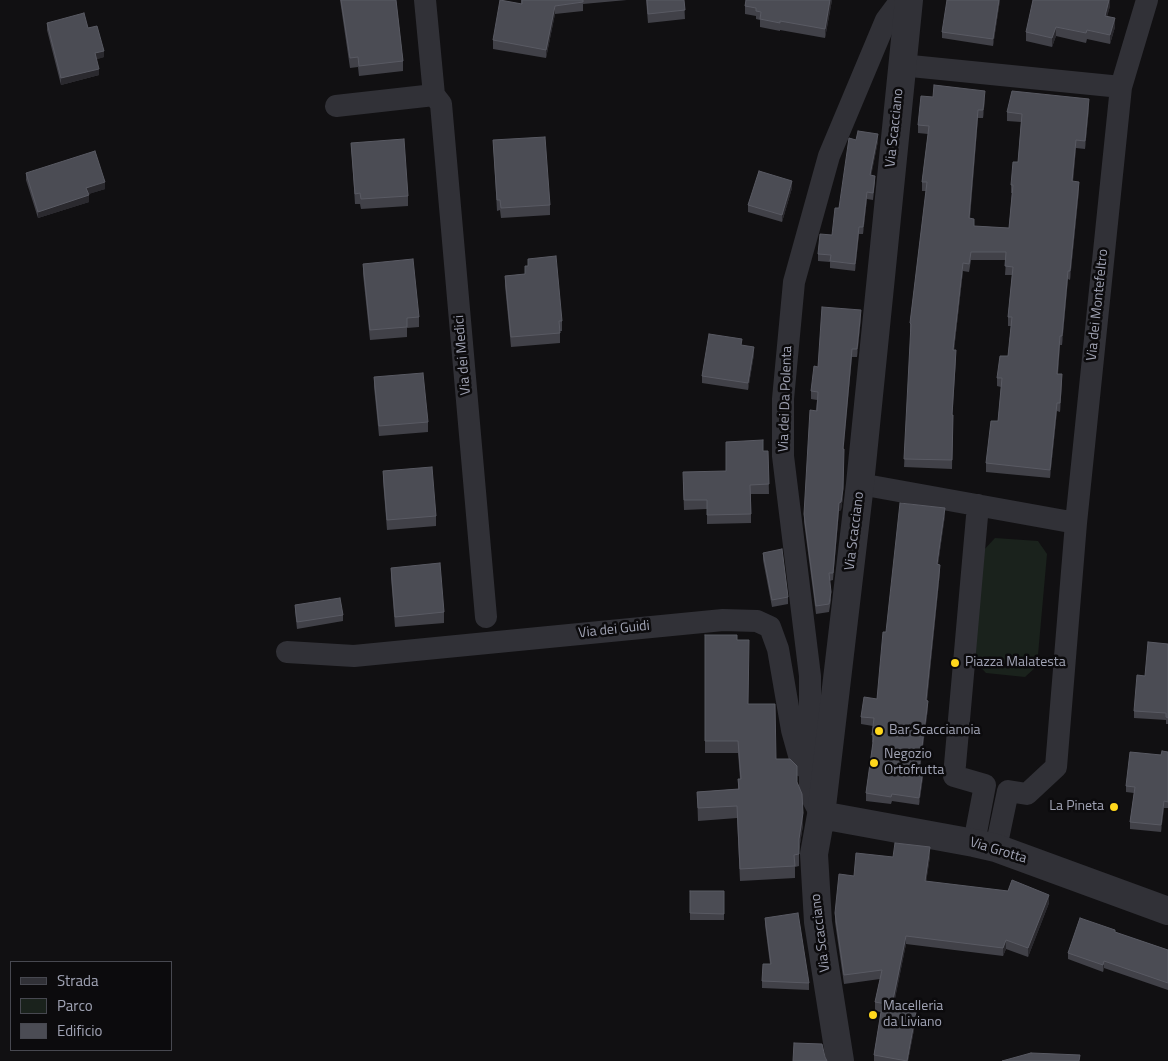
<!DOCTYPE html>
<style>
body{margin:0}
#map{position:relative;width:1168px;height:1061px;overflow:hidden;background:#111012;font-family:"Titillium Web",sans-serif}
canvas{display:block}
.legend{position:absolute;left:10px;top:961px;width:162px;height:90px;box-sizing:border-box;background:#0c0b0d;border:1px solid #474850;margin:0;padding:6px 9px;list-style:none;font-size:15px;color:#a0a3b4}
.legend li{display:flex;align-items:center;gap:10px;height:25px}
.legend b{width:25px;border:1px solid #474850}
</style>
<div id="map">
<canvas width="1168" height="1061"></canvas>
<ul class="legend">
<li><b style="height:6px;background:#313137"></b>Strada</li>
<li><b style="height:14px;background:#1a221c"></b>Parco</li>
<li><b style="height:14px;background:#4b4c54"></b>Edificio</li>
</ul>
</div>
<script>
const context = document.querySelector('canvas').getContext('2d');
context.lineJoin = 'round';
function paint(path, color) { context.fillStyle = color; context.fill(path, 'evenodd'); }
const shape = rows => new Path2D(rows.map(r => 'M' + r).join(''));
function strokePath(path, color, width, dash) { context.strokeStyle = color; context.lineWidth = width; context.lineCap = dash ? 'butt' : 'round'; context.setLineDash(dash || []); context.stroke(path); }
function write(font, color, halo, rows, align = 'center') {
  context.font = font + ' "Titillium Web",sans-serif'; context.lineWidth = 5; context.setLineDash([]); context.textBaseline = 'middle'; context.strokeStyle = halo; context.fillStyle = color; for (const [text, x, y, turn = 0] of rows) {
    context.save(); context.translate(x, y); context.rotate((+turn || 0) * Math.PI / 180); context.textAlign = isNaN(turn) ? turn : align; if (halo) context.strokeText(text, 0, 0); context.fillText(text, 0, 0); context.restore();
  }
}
const green = shape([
 [995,538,1038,541,1047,554,1037,666,1025,677,986,673,974,660,982,552]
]);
const minor = shape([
 [425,0,434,95,441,104,486,617],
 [901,65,1121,87],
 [336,106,434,95],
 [860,484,1076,523],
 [287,652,354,656,723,620,757,621,770,627,778,649,792,730,802,766],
 [821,815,810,794,810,676,783,456,783,399,794,282,829,156,886,20,901,0],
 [974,843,985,785,954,776,978,505],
 [996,848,1008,791,1027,794,1056,767,1076,523,1121,87,1147,0]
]);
const tertiary = shape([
 [821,815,974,843,996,848,1168,911],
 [840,1061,818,922,814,854,821,815,860,484,909,0]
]);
const wall = shape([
 [340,0,396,0,403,61,403,71,359,76,358,67,350,68],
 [521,0,627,0,583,4,583,11,555,14,546,58,493,49,493,40,521,4],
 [646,0,684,0,685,19,648,23],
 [746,0,832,0,825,38,780,30,780,31,760,27,760,20,756,19,756,16,745,14,745,6],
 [1000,0,993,46,942,38,942,32],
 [1110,0,1110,6,1107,16,1115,27,1110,44,1087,39,1086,43,1056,36,1052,47,1026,41,1026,32],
 [47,23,88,28,104,57,96,59,99,75,61,85,47,30],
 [933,97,985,99,983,118,978,118,970,218,974,226,1009,228,1012,193,1011,193,1011,185,1018,162,1021,122,1007,121,1007,112,1089,108,1085,149,1076,148,1073,181,1079,190,1070,280,1068,279,1062,345,1060,345,1058,374,1062,383,1060,412,1057,411,1050,478,986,472,986,463,998,421,1001,387,997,386,997,378,1008,356,1011,326,1008,326,1008,317,1012,275,1005,275,1006,260,971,260,969,272,963,271,954,350,956,359,952,415,953,415,952,469,904,467,911,332,910,332,910,323,926,191,922,191,922,182,928,134,918,133,918,125],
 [493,140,550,205,550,215,501,218,500,210,497,211],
 [856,140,878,141,871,175,875,182,873,200,867,199,863,234,859,234,855,271,830,268,830,262,818,261,818,254,832,235],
 [351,143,408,196,408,206,361,209,360,204,355,204],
 [26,173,105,189,88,194,89,202,38,218,26,180],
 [792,188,782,222,748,212,748,205],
 [528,259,562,321,562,331,560,331,560,343,511,347,505,286,505,276,525,274,525,266,528,266],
 [363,264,419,317,419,327,407,328,407,337,370,340,363,274],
 [861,318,857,357,852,357,843,449,843,497,841,510,839,511,833,580,829,581,831,600,829,612,816,614,804,522,804,514,817,400,811,399,811,391,818,367],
 [742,346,754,354,748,390,702,383,702,376],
 [374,377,428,422,428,432,379,436,374,387],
 [763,451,768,451,769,494,751,494,751,523,707,524,707,509,684,510,683,482,726,471],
 [383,471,436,516,436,526,387,530,383,481],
 [945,515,938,564,940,572,927,701,928,708,920,769,923,777,919,805,892,801,891,804,866,801,866,793,873,743,872,742,872,735,873,726,861,724,861,717,877,699,886,632],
 [763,553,788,597,788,604,772,607,763,560],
 [391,568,444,612,444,623,395,627,391,578],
 [295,605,343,615,343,621,297,629,295,611],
 [705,635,737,640,748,704,776,759,797,782,803,825,799,850,799,866,795,867,795,878,740,881,737,818,698,821,697,792,738,789,738,779,740,779,738,753,705,753],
 [1168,644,1168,724,1166,724,1166,720,1134,718,1134,711,1145,676],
 [1168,752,1168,808,1164,808,1161,832,1130,829,1130,822,1134,793,1126,792,1126,786,1161,755],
 [930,856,926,882,1049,903,1028,957,1006,949,1003,956,906,944,893,1008,916,1019,908,1061,874,1061,874,1055,881,1012,875,1011,875,1002,880,979,844,984,835,922,835,913,854,876,893,857],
 [690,891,724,891,724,920,690,920],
 [765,918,809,983,809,990,762,988,762,981,770,964,765,925],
 [1115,932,1168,950,1168,990,1104,968,1103,972,1068,959,1068,953]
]);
const shadedWall = shape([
 [830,0,832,0,825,38,825,29],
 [999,0,1000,0,993,46,993,39],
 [1109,0,1110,0,1110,6,1105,25,1105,16],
 [555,6,555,14,546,58,546,50],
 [1115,18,1115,27,1110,44,1110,35],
 [1056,27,1056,36,1052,47,1052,38],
 [104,51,104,57,95,60,95,53],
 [99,69,99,75,61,85,61,78],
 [985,91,985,99,983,118,983,110],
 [1089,99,1089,108,1085,149,1085,141],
 [978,110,978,118,969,227,969,218],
 [878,134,878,141,870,182,870,175],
 [1076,140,1076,148,1072,190,1072,181],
 [792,181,792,188,782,222,782,215],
 [105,182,105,189,86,195,86,188],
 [1079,182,1079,190,1070,280,1070,271],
 [867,192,867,199,863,234,863,227],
 [89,195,89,202,38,218,38,212],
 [859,227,859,234,855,271,855,264],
 [963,263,963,271,953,359,953,350],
 [1068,271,1068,279,1062,345,1062,336],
 [861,310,861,318,857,357,857,349],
 [1060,336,1060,345,1057,382,1057,374],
 [754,347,754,354,748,390,748,383],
 [852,349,852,357,843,457,843,449],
 [956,350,956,359,952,424,952,415],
 [1062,374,1062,383,1060,412,1060,403],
 [1057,403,1057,411,1050,478,1050,470],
 [844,449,843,497,841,510,839,511,833,580,839,503],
 [945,508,945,515,937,572,937,564],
 [940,565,940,572,926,708,926,700],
 [928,701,928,708,919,777,919,769],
 [923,770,923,777,919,805,919,798],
 [1164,801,1164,808,1161,832,1161,825],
 [803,813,803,825,799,851,799,839],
 [930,847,930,856,925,890,925,881],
 [1049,895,1049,903,1028,957,1028,948],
 [906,936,906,944,892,1014,892,1005],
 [1006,940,1006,949,1003,956,1003,948],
 [1104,961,1104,968,1103,972,1103,965],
 [916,1012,916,1019,908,1061,907,1061]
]);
const building = shape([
 [341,0,396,0,403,61,359,66,358,57,350,58,341,0],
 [500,0,522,4,522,0,583,0,583,2,555,6,546,50,493,40,500,0],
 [647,0,684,0,685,10,648,14,647,0],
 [746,0,830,0,825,29,780,21,780,23,760,19,761,12,756,11,756,8,745,6,746,0],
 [947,0,999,0,993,39,942,32,947,0],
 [1033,0,1109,0,1105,16,1115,18,1110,35,1087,30,1086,33,1056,27,1052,38,1026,32,1033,0],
 [84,13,88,28,97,26,104,51,95,53,99,69,61,78,47,23,84,13],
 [934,85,985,91,983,110,978,110,969,218,974,219,974,226,1009,228,1013,185,1011,185,1013,162,1018,162,1022,114,1007,112,1012,91,1089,99,1085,141,1076,140,1072,181,1079,182,1070,271,1068,271,1062,336,1060,336,1057,374,1062,374,1060,403,1057,403,1050,470,986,463,991,421,998,421,1002,378,997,378,1000,356,1008,356,1012,317,1008,317,1013,267,1005,266,1006,252,971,252,969,264,963,263,953,350,956,350,952,415,953,415,952,460,904,459,911,324,910,323,927,182,922,182,929,126,918,125,921,96,933,97,934,85],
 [858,131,878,134,870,175,875,176,873,193,867,192,863,227,859,227,855,264,830,261,831,255,818,254,820,234,832,235,835,208,839,208,849,138,856,140,858,131],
 [545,137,550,205,501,208,500,200,497,200,493,140,545,137],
 [404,139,408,196,361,199,360,193,355,194,351,143,404,139],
 [95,151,105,182,86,188,89,195,38,212,26,173,95,151],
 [759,171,792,181,782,215,748,205,759,171],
 [556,256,562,321,559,321,560,333,511,337,505,276,525,274,525,266,528,266,528,259,556,256],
 [413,259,419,317,407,318,407,327,370,330,363,264,413,259],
 [822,307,861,310,857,349,852,349,843,449,844,449,843,489,841,502,839,503,833,573,829,573,831,592,829,604,816,606,804,514,810,410,817,411,818,392,811,391,814,366,818,367,822,307],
 [709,334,742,339,741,345,754,347,748,383,702,376,709,334],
 [423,373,428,422,379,426,374,377,423,373],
 [763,440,763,451,768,451,769,484,750,485,751,514,707,515,707,500,684,500,683,472,726,471,726,442,763,440],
 [432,467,436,516,387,520,383,471,432,467],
 [900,503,945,508,937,564,940,565,926,700,928,701,919,769,923,770,919,798,892,794,891,797,866,793,874,735,872,735,874,718,861,717,864,697,877,699,883,632,886,632,900,503],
 [782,549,788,597,772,600,763,553,782,549],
 [440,563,444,612,395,617,391,568,440,563],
 [340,598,343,615,297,622,295,605,340,598],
 [705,635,737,635,737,640,749,640,748,704,775,704,776,759,790,759,797,766,797,782,802,794,803,813,799,839,799,854,794,855,795,866,740,869,737,806,698,808,697,792,739,789,738,779,741,779,738,741,705,741,705,635],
 [1148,642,1168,644,1168,718,1166,717,1166,713,1134,711,1137,675,1145,676,1148,642],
 [1162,751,1168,752,1168,802,1164,801,1161,825,1130,822,1135,787,1126,786,1130,752,1161,755,1162,751],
 [895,843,930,847,925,881,1008,891,1012,880,1049,895,1028,948,1006,940,1003,948,906,936,892,1005,875,1002,882,970,844,975,835,913,839,874,854,876,856,853,893,857,895,843],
 [690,891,724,891,724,914,690,913,690,891],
 [798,913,809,983,762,981,763,964,771,964,765,918,798,913],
 [1080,918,1115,930,1115,932,1168,950,1168,983,1104,961,1103,965,1068,953,1080,918],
 [882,1006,916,1012,907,1061,874,1055,882,1006],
 [794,1043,822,1044,825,1057,827,1061,793,1061,794,1043],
 [1031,1053,1080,1055,1079,1061,1002,1061,1031,1053]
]);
const markers = [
 [955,663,5,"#ffd71c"],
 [879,731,5,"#ffd71c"],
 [874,763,5,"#ffd71c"],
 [1114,807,5,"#ffd71c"],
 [873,1015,5,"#ffd71c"]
];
const streetNames = [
 ["Via Scacciano",895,128,-84],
 ["Via dei Montefeltro",1098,305,-84],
 ["Via dei Medici",463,355,-95],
 ["Via dei Da Polenta",786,399,-88],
 ["Via Scacciano",855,531,-83],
 ["Via dei Guidi",614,630,-6],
 ["Via Grotta",998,851,17],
 ["Via Scacciano",821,933,-97]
];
const poiNames = [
 ["Piazza Malatesta",965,663],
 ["Bar Scaccianoia",889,731],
 ["Negozio",884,755],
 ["Ortofrutta",884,771],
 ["La Pineta",1104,807,"right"],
 ["Macelleria",883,1007],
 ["da Liviano",883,1023]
];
paint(green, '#1a221c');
strokePath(minor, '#313137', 22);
strokePath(tertiary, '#313137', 28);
paint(wall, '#414148');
paint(shadedWall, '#2a292e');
paint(building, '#4b4c54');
strokePath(building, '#595a63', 1);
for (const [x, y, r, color] of markers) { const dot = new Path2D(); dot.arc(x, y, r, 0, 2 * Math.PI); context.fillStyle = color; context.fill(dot); strokePath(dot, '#0c0b0d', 2); }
write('14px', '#a0a3b4', '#0c0b0d', streetNames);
write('14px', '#a0a3b4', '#0c0b0d', poiNames, 'left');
</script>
